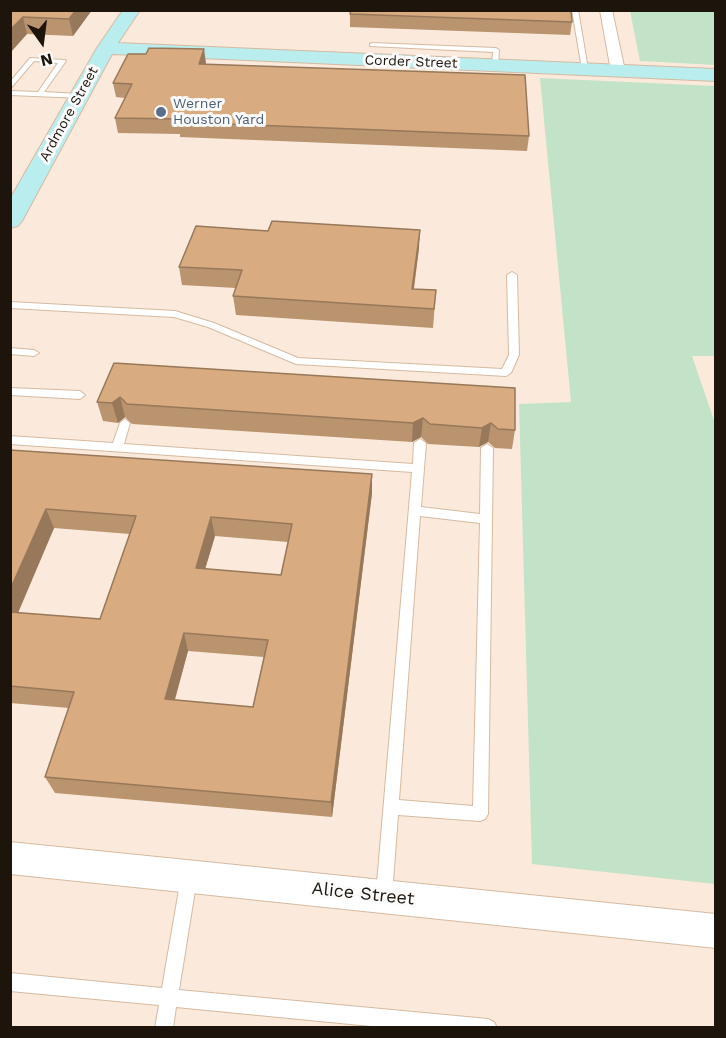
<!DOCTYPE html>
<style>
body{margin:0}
#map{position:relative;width:726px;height:1038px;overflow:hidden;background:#fbeadb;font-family:"Work Sans",sans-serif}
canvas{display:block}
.frame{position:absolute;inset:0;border:12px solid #1d140b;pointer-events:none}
.north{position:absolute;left:12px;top:12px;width:60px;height:60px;-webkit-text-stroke:4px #fbfbfb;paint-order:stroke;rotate:166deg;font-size:16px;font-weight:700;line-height:24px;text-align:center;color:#1d140b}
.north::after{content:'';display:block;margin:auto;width:21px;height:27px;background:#1d140b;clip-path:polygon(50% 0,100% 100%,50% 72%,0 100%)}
</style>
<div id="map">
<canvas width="726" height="1038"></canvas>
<div class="frame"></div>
<div class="north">N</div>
</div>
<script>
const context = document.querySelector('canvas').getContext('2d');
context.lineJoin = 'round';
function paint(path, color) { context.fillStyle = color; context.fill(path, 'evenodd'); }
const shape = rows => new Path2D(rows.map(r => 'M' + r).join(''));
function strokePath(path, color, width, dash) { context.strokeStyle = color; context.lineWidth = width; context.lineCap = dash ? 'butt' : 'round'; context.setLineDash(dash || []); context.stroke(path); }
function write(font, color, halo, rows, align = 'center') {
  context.font = font + ' "Work Sans",sans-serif'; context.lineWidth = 6; context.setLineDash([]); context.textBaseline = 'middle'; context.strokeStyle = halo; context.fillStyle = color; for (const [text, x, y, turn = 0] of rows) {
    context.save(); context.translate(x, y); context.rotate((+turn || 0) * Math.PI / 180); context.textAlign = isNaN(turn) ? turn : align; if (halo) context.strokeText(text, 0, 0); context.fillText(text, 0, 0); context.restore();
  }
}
const green = shape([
 [630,11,715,11,715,65,640,61],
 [540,78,715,86,715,356,692,356,716,426,715,884,532,864,519,404,571,402]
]);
const lane = shape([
 [572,10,578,10,588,69,585,71,582,69,572,10],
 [372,43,496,48,499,50,498,65,495,67,492,65,493,52,370,46,370,44,372,43],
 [30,58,65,60,66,61,44,92,79,94,82,94,82,98,10,95,10,91,38,92,58,63,34,61,10,89,10,82,30,58],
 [512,272,517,275,519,355,511,373,506,376,296,364,208,327,174,317,10,308,10,302,175,311,214,323,298,358,502,369,509,355,507,275,512,272],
 [10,348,34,350,39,353,34,356,10,354,10,348],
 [10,388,80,391,85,395,80,399,10,395,10,388],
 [125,419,130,423,124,444,413,464,414,443,420,439,426,443,421,507,480,514,481,448,487,444,493,448,488,814,485,819,480,821,398,815,392,895,390,901,384,903,378,901,376,895,412,472,10,444,10,436,113,443,120,423,125,419],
 [420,516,480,523,473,806,399,800,420,516],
 [189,870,195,872,197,878,179,990,488,1019,494,1022,497,1028,391,1028,176,1007,173,1028,155,1028,159,1005,10,991,10,973,162,988,181,878,183,872,189,870]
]);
const street = shape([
 [600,10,612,10,625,71,623,74,618,75,611,71,600,10],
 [10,842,716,914,716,948,10,874,10,842]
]);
const secondary = shape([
 [123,10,140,10,118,43,716,69,716,81,112,54,22,221,18,226,10,228,10,199,97,48,123,10]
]);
const wall = shape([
 [10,10,92,10,73,36,27,34,10,53],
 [350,14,572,22,570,35,350,27],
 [206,63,206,64,529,136,527,151,180,137,180,134,118,133,115,118,125,98,116,97,113,83],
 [419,248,414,289,436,290,433,328,236,315,233,296,236,288,182,285,179,267],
 [114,363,515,388,515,430,512,449,495,448,488,442,479,447,428,444,421,437,412,442,132,424,125,417,118,423,103,421,97,402],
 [10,450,372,493,332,817,55,793,45,777,69,708,10,703],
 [54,528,130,534,100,619,18,613],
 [215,536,288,542,281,575,205,569],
 [188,651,264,657,253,707,175,700]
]);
const shadedWall = shape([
 [76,10,92,10,73,36,69,19],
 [23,17,27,34,10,53,10,30],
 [204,49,206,63,200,78,199,64],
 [420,230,419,248,411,307,412,289],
 [120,397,125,417,118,423,112,403],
 [423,418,421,437,412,442,413,423],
 [491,423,488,442,479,447,482,428],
 [372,474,372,493,332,817,331,802],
 [46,509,54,528,11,629,10,590],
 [211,517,215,536,200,586,196,568],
 [184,633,188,651,170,716,165,699]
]);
const building = shape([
 [10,10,76,10,69,19,23,17,10,30,10,10],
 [351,10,571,10,572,22,350,14,351,10],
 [149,48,204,49,199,64,525,75,529,136,178,122,180,119,115,118,132,84,113,83,128,54,146,54,149,48],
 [272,221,420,230,412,289,436,290,434,309,233,296,242,270,179,267,196,226,268,231,272,221],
 [114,363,515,388,515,430,498,429,491,423,482,428,430,424,423,418,413,423,127,404,120,397,112,403,97,402,114,363],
 [10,450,372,474,331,802,45,777,74,692,10,686,10,612,100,619,136,516,46,509,10,590,10,450],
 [211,517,292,524,281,575,196,568,211,517],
 [184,633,268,640,253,707,165,699,184,633]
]);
const markers = [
 [161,112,6,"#5c6f8a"]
];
const farStreetnames = [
 ["Corder Street",411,62,2],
 ["Ardmore Street",69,114,-61]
];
const farServicenames = [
 ["Werner",173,104],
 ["Houston Yard",173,120]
];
const nearStreetnames = [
 ["Alice Street",363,894,6]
];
paint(green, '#c2e3c7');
strokePath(lane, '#d5baa2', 2);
strokePath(street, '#d5baa2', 2);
strokePath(secondary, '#d5baa2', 2);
paint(lane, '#fff');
paint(street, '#fff');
paint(secondary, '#baeded');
paint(wall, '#ba936f');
paint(shadedWall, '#97785a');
paint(building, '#d8ab81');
strokePath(building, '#97785a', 1.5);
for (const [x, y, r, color] of markers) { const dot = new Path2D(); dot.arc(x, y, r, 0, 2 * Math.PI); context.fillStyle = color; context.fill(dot); strokePath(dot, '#fbfbfb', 2); }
write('14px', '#1d140b', '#fbfbfb', farStreetnames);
write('14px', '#4e5e75', '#fbfbfb', farServicenames, 'left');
write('18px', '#1d140b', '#fbfbfb', nearStreetnames);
</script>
